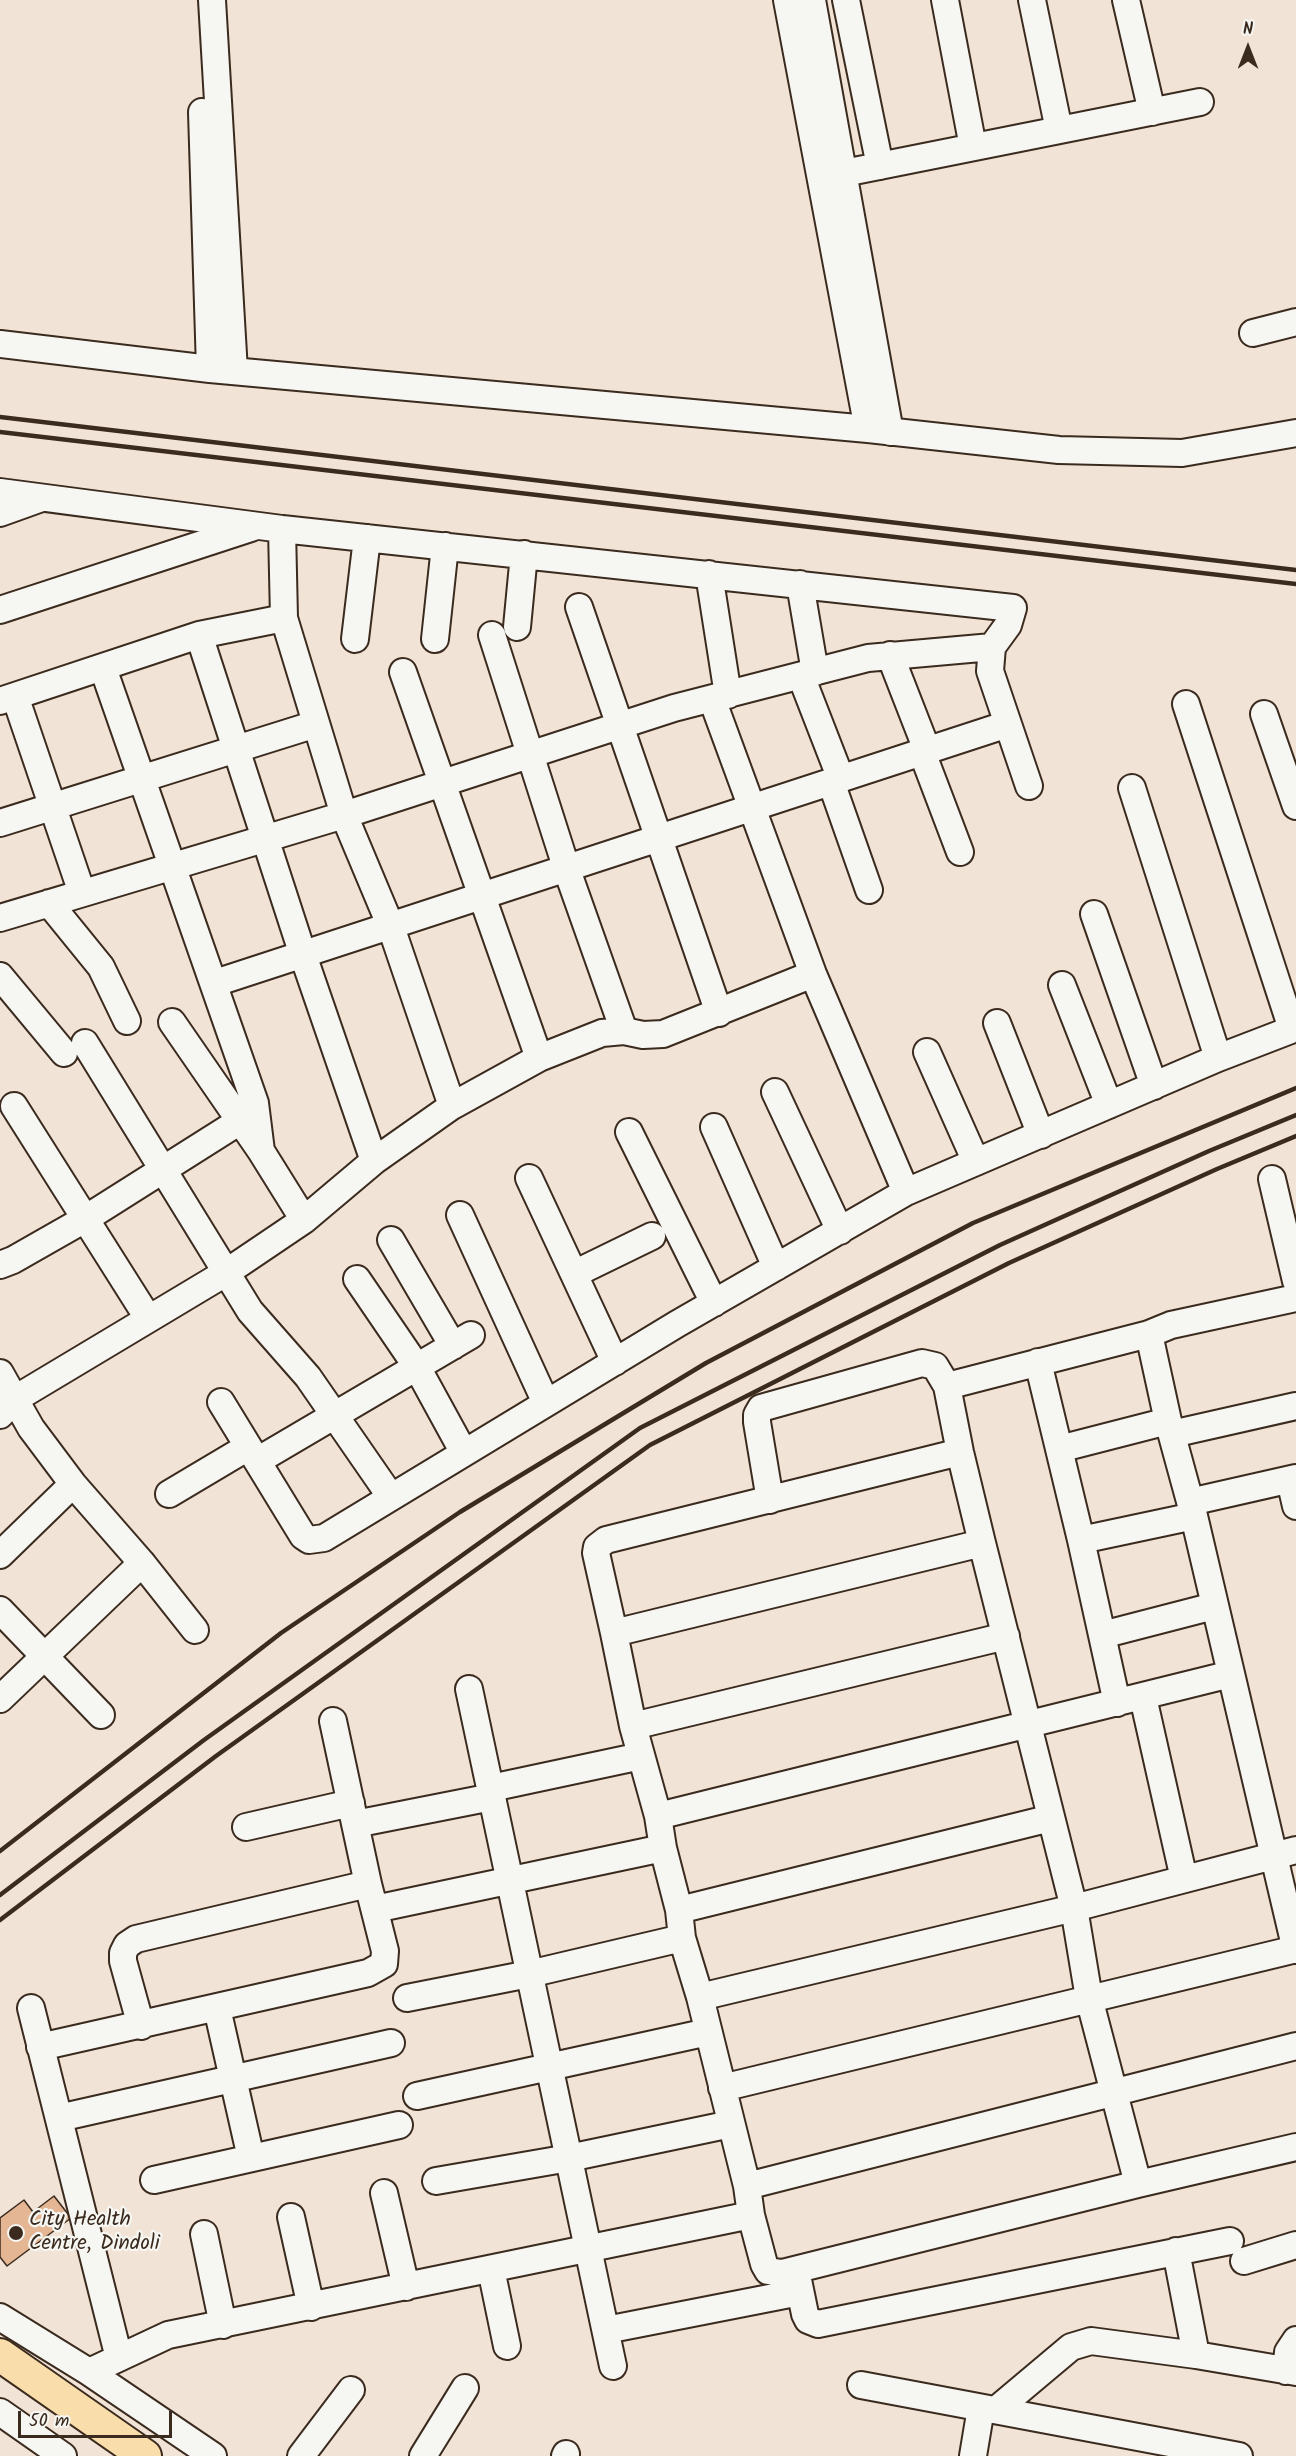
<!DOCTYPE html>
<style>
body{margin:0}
#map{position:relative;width:1296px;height:2456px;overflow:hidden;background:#f1e3d6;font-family:Kalam,sans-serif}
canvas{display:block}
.north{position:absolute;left:1218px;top:18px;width:60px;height:60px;-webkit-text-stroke:4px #f6f6f2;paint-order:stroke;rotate:0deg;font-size:16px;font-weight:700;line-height:24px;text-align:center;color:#3b2a1e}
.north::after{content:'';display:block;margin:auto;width:21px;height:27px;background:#3b2a1e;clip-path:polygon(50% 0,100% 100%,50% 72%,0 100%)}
.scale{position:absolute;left:18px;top:2411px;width:154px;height:27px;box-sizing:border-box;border:3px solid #3b2a1e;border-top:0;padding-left:8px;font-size:18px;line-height:21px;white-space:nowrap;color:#3b2a1e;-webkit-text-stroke:4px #f6f6f2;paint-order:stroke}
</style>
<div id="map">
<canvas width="1296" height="2456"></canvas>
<div class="north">N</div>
<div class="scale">50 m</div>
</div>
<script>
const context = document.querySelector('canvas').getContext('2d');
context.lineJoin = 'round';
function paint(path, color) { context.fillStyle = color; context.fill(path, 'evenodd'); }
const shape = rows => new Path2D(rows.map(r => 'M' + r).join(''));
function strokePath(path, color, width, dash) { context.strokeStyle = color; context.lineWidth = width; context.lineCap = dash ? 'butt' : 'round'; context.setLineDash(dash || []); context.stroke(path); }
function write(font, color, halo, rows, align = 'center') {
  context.font = font + ' Kalam,sans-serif'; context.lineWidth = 4.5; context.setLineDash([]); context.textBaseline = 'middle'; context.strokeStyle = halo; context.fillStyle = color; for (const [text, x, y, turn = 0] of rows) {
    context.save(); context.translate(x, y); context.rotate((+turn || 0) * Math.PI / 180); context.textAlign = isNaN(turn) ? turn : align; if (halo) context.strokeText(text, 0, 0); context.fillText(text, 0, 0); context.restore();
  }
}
const building = shape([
 [54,2196,71,2218,7,2266,0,2257,0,2218,24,2200,33,2212,54,2196]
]);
const minor = shape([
 [212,0,234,371],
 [787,0,868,429],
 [812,0,890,432],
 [846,0,880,166],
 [945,0,973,147],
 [1032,0,1059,130],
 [1126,0,1152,112],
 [202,112,210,369],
 [829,176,1200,102],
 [1253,333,1296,322],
 [0,344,210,369,868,429,1059,450,1182,453,1296,433],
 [0,492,282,529,1013,608,1008,625,992,647,990,671,1029,786],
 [0,513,39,499],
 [282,529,284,618,344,815,391,927,452,1106],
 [709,574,728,695],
 [800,584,815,672],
 [579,607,719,1013],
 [0,610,251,528],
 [517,627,524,554],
 [199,635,303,955,374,1161],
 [492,635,567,870,624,1031],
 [355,639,367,538],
 [435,639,445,546],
 [890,655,927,750],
 [103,668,255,1103,261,1151],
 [403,672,539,1058],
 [801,676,841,779],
 [15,696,82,893],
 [712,699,813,974,906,1192],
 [0,701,199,635,284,618],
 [1186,704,1292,1029],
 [1264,714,1296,806],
 [922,752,960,852],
 [831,782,869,890],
 [1132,788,1218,1058],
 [0,823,316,724],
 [49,903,101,967,127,1021],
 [1094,914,1154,1086],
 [0,918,344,815,674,708,868,658,992,647],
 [0,976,64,1053],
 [215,983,1008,724],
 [1062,985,1109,1105],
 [172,1022,261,1151,304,1220],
 [997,1023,1041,1135],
 [85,1043,250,1311,308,1377,391,1497],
 [927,1052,976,1162],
 [775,1092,840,1231],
 [14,1106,148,1318],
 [714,1127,776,1267],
 [629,1132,714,1303],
 [529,1178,615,1362],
 [1272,1179,1296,1281],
 [460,1215,546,1403],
 [391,1240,453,1346],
 [0,1265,13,1260,85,1219,240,1121],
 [574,1274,652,1236],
 [357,1279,417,1367,464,1453],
 [1149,1334,1168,1421,1194,1516,1296,1950],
 [1038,1362,1081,1540,1117,1703],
 [0,1373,31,1428,73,1484,142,1563,195,1630],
 [221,1402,303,1536,309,1540,324,1538,677,1324,906,1192,1218,1058,1296,1028],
 [0,1415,15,1399,227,1272,304,1220,374,1161,452,1106,539,1058,602,1033,624,1031,643,1035,663,1034,813,974],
 [1172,1434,1296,1406],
 [1059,1449,1168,1421],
 [257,1461,471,1335],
 [1290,1480,1296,1506],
 [169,1494,248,1447],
 [770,1500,757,1422,757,1415,761,1408,922,1363,935,1366,947,1386],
 [1190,1502,1296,1478],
 [1081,1540,1194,1516],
 [982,1543,1074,1908,1089,1998,1138,2184],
 [0,1555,73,1484],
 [0,1610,101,1715],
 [614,1633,596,1553,597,1547,606,1540,960,1452],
 [1102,1635,1214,1606],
 [469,1689,613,2366],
 [1143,1697,1184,1879],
 [0,1699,142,1563],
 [633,1726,1006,1636],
 [491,1788,641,1756],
 [658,1816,1231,1674],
 [355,1824,492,1797],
 [246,1827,351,1803],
 [375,1909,663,1848],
 [679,1910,1051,1818],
 [700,1997,1074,1908,1296,1850],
 [407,1998,529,1974,682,1938],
 [31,2008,119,2358],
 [217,2008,251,2158],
 [141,2026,123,1961,123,1953,127,1945,136,1939,368,1884],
 [40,2047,368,1973,384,1964,385,1951,368,1884,333,1721],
 [722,2088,1296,1949],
 [417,2096,708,2032],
 [59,2118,391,2043],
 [154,2180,399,2125],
 [436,2181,569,2158,731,2124],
 [747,2186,1296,2046],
 [384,2193,406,2287],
 [751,2215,764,2264,768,2271,782,2273,1138,2184,1296,2147],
 [291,2217,311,2307],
 [204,2234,223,2325],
 [1176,2251,1196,2355],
 [1244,2261,1296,2245],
 [491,2269,507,2346],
 [796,2270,805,2314,808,2320,818,2324,1230,2241],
 [0,2317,89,2372,213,2456],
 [606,2330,800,2292],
 [1286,2371,1288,2352,1296,2340],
 [89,2372,168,2335,751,2215,747,2186,700,1997,682,1938,679,1910,663,1848,658,1816,633,1726,614,1633,982,1543,960,1452,947,1386,1149,1334,1171,1325,1296,1298],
 [861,2385,1239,2456],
 [996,2410,1071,2347,1091,2341,1196,2355,1296,2372],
 [0,2412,63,2456],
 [301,2456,351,2390],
 [423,2456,465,2388],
 [565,2456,566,2454],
 [973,2456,981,2408]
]);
const major = shape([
 [0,2355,145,2456]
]);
const rail = shape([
 [0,417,1296,570],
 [0,432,1296,584],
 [0,1851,281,1633,460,1512,706,1363,973,1223,1296,1088],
 [0,1895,204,1740,640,1428,1000,1245,1209,1151,1296,1115],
 [0,1920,216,1756,650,1445,1009,1263,1217,1169,1296,1136]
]);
const markers = [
 [16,2233,8,"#3b2a1e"]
];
const poiNames = [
 ["City Health",29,2221],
 ["Centre, Dindoli",29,2245]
];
paint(building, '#e4b694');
strokePath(building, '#3b2a1e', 1.5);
strokePath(minor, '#3b2a1e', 30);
strokePath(major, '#3b2a1e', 36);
strokePath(minor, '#f6f6f2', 26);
strokePath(major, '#f9deab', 32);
strokePath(rail, '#3b2a1e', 4.5);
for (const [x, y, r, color] of markers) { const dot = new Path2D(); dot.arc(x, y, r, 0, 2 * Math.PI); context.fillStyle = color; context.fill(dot); strokePath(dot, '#f6f6f2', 2); }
write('21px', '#3b2a1e', '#f6f6f2', poiNames, 'left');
</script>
